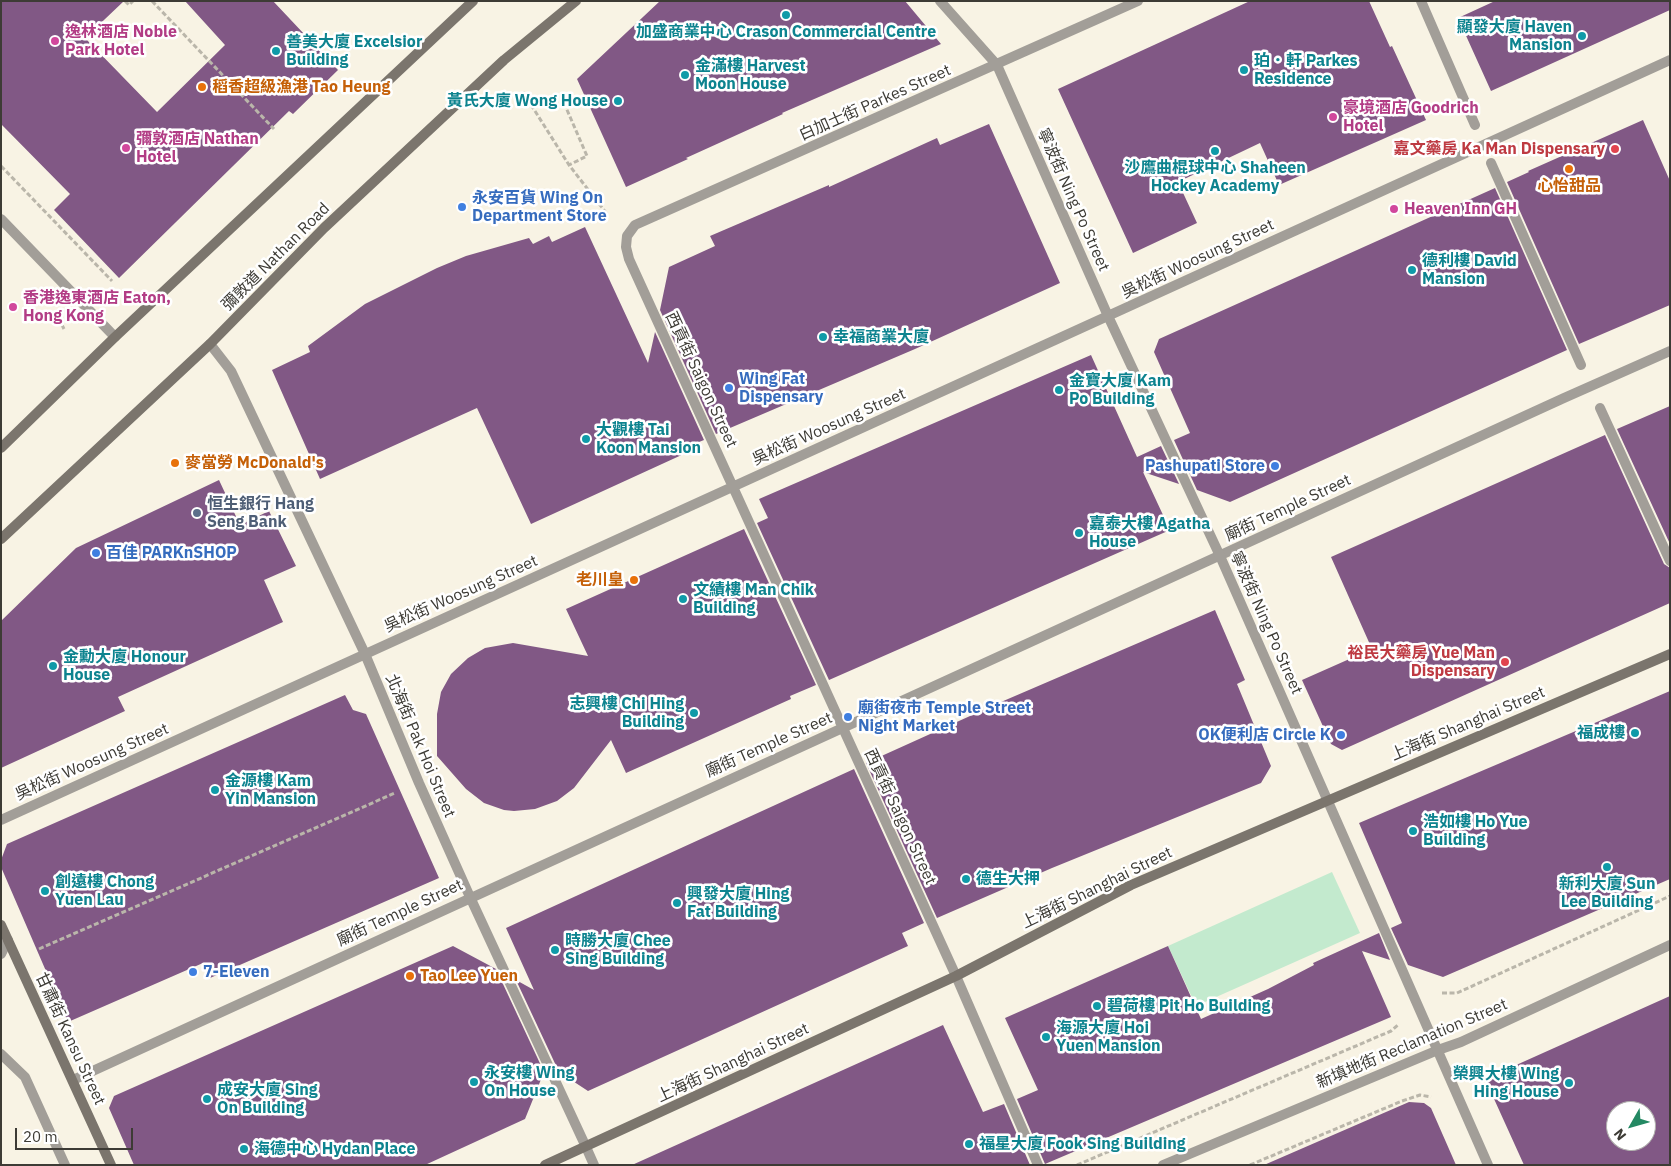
<!DOCTYPE html>
<meta charset="utf-8">
<style>
body{margin:0}
#map{position:relative;width:1671px;height:1166px;overflow:hidden;background:#f8f3e4;font-family:"IBM Plex Sans",sans-serif}
canvas{display:block}
.frame{position:absolute;inset:0;border:2px solid #3d3b35;pointer-events:none}
.north{position:absolute;left:1606px;top:1101px;width:50px;height:50px;box-sizing:border-box;background:#fff;border:1px solid #b1b1ae;border-radius:50%;rotate:232deg;font-size:14px;font-weight:700;line-height:20px;text-align:center;color:#3d3b35}
.north::after{content:'';display:block;margin:auto;width:18px;height:22px;background:#248963;clip-path:polygon(50% 0,100% 100%,50% 72%,0 100%)}
.scale{position:absolute;left:15px;top:1128px;width:118px;height:22px;box-sizing:border-box;border:2px solid #3d3b35;border-top:0;padding-left:6px;font-size:15px;line-height:18px;white-space:nowrap;color:#3d3b35;-webkit-text-stroke:4px #fff;paint-order:stroke}
</style>
<div id="map">
<canvas width="1671" height="1166"></canvas>
<div class="frame"></div>
<div class="north">N</div>
<div class="scale">20 m</div>
</div>
<script>
const context = document.querySelector('canvas').getContext('2d');
context.lineJoin = 'round';
function paint(path, color) { context.fillStyle = color; context.fill(path, 'evenodd'); }
const shape = rows => new Path2D(rows.map(r => 'M' + r).join(''));
function strokePath(path, color, width, dash) { context.strokeStyle = color; context.lineWidth = width; context.lineCap = dash ? 'butt' : 'round'; context.setLineDash(dash || []); context.stroke(path); }
function write(font, color, halo, rows, align = 'center') {
  context.font = font + ' "IBM Plex Sans","Noto Sans TC",sans-serif'; context.lineWidth = 5; context.setLineDash([]); context.textBaseline = 'middle'; context.strokeStyle = halo; context.fillStyle = color; for (const [text, x, y, turn = 0] of rows) {
    context.save(); context.translate(x, y); context.rotate((+turn || 0) * Math.PI / 180); context.textAlign = isNaN(turn) ? turn : align; if (halo) context.strokeText(text, 0, 0); context.fillText(text, 0, 0); context.restore();
  }
}
const green = shape([
 [1332,872,1360,933,1196,1006,1168,946]
]);
const building = shape([
 [1,1,124,1,85,38,157,112,225,45,185,1,273,1,338,70,293,114,289,111,119,278,54,210,70,194,1,124],
 [660,1,905,1,941,44,782,113,783,114,686,158,688,159,626,187,577,79],
 [1250,1,1369,1,1390,47,1392,46,1426,120,1279,185,1260,143,1178,182,1197,223,1133,253,1058,89],
 [1495,1,1670,1,1670,10,1491,91,1458,18],
 [1643,120,1670,181,1670,305,1579,344,1507,182,1529,172,1528,171],
 [989,124,1060,283,915,349,716,434,660,310,669,267,715,246,710,236,829,185,829,187,937,138,940,145],
 [1495,188,1567,350,1230,502,1197,490,1174,440,1190,433,1154,352,1159,339],
 [585,227,648,363,655,332,704,440,684,448,686,453,531,524,477,408,320,479,272,370,310,352,308,346,365,304,437,268,466,256,529,238,533,244,549,236,552,242],
 [1091,355,1137,457,1161,446,1179,484,1143,472,1170,530,829,680,757,523,768,518,759,499],
 [1670,406,1670,544,1617,429],
 [1605,435,1664,564,1670,568,1670,603,1342,750,1331,744,1302,680,1372,649,1331,557],
 [219,480,240,525,269,511,296,566,264,580,283,622,118,697,125,711,1,768,1,621,76,548],
 [744,529,816,685,790,696,791,699,626,773,611,740,574,788,557,801,535,809,514,811,504,810,484,803,466,789,437,756,437,714,441,692,451,674,468,658,485,648,513,643,588,656,566,609],
 [1215,610,1245,680,1237,684,1271,766,1261,783,1052,868,937,918,866,763,1001,702],
 [1670,691,1670,879,1443,977,1408,965,1391,928,1402,923,1359,823],
 [345,695,353,710,366,714,439,878,210,978,203,963,68,1022,1,867,1,860,7,844],
 [854,769,924,923,902,933,908,946,588,1091,559,1072,516,980,534,990,506,928],
 [1379,933,1390,960,1362,951,1391,1017,1045,1164,1017,1099,1038,1090,1005,1018,1168,946,1201,1019,1268,989,1314,965,1313,963],
 [453,946,496,969,544,1072,525,1119,425,1165,134,1165,109,1108,114,1096],
 [1670,996,1670,1165,1524,1165,1485,1079],
 [1616,1111,1646,1111,1646,1141,1616,1141],
 [943,1025,983,1112,1004,1104,1030,1165,632,1165],
 [1409,1102,1424,1103,1431,1108,1456,1165,1264,1165]
]);
const path = shape([
 [125,1,129,5,133,1],
 [152,1,274,129],
 [523,92,569,165,607,214],
 [561,96,587,156,569,165],
 [1,166,112,281],
 [59,319,64,329],
 [39,949,395,793],
 [1442,993,1457,993,1670,896],
 [1077,1165,1391,1031,1399,1024],
 [1250,1165,1402,1101,1420,1095,1431,1097]
]);
const pedestrian = shape([
 [1421,1,1475,125],
 [1491,163,1581,365],
 [1600,408,1670,561],
 [73,1080,1564,398,1670,351],
 [586,1147,594,1165],
 [1163,1165,1438,1050,1461,1042,1670,945]
]);
const minor = shape([
 [940,1,997,65,1108,316,1220,556,1488,1165],
 [1,219,115,337],
 [210,344,231,371,365,654,419,783,470,897,586,1147],
 [1,820,1670,60],
 [1,954,8,940],
 [1,1054,25,1077,65,1165],
 [1038,1165,956,976,629,259,626,247,627,236,635,225,1138,1]
]);
const secondary = shape([
 [1,448,115,337,473,1],
 [1,539,210,344,324,228,504,60,576,1],
 [1,925,111,1165],
 [545,1165,956,976,1131,885,1670,654]
]);
const markers = [
 [786,15,5,"#0f9aa8"],
 [1582,36,5,"#0f9aa8"],
 [55,41,5,"#d1479c"],
 [276,51,5,"#0f9aa8"],
 [1244,70,5,"#0f9aa8"],
 [685,75,5,"#0f9aa8"],
 [202,87,5,"#e8710a"],
 [618,101,5,"#0f9aa8"],
 [1333,117,5,"#d1479c"],
 [126,148,5,"#d1479c"],
 [1615,149,5,"#e0444e"],
 [1215,151,5,"#0f9aa8"],
 [1569,169,5,"#e8710a"],
 [462,207,5,"#3f7fe0"],
 [1394,209,5,"#d1479c"],
 [1412,270,5,"#0f9aa8"],
 [13,307,5,"#d1479c"],
 [823,337,5,"#0f9aa8"],
 [729,388,5,"#3f7fe0"],
 [1059,390,5,"#0f9aa8"],
 [586,439,5,"#0f9aa8"],
 [175,463,5,"#e8710a"],
 [1275,466,5,"#3f7fe0"],
 [197,513,5,"#5c6f8a"],
 [1079,533,5,"#0f9aa8"],
 [96,553,5,"#3f7fe0"],
 [634,580,5,"#e8710a"],
 [683,599,5,"#0f9aa8"],
 [1505,662,5,"#e0444e"],
 [53,666,5,"#0f9aa8"],
 [694,713,5,"#0f9aa8"],
 [848,717,5,"#3f7fe0"],
 [1635,733,5,"#0f9aa8"],
 [1341,735,5,"#3f7fe0"],
 [215,790,5,"#0f9aa8"],
 [1413,831,5,"#0f9aa8"],
 [1607,867,5,"#0f9aa8"],
 [966,879,5,"#0f9aa8"],
 [45,891,5,"#0f9aa8"],
 [677,903,5,"#0f9aa8"],
 [555,950,5,"#0f9aa8"],
 [193,972,5,"#3f7fe0"],
 [410,976,5,"#e8710a"],
 [1097,1006,5,"#0f9aa8"],
 [1046,1037,5,"#0f9aa8"],
 [474,1082,5,"#0f9aa8"],
 [1569,1083,5,"#0f9aa8"],
 [207,1099,5,"#0f9aa8"],
 [969,1144,5,"#0f9aa8"],
 [244,1149,5,"#0f9aa8"]
];
const cultureNames = [
 ["顯發大廈 Haven",1572,27,"right"],
 ["Mansion",1572,45,"right"],
 ["加盛商業中心 Crason Commercial Centre",786,32,"center"],
 ["善美大廈 Excelsior",286,42],
 ["Building",286,60],
 ["珀．軒 Parkes",1254,61],
 ["Residence",1254,79],
 ["金滿樓 Harvest",695,66],
 ["Moon House",695,84],
 ["黃氏大廈 Wong House",608,101,"right"],
 ["沙鷹曲棍球中心 Shaheen",1215,168,"center"],
 ["Hockey Academy",1215,186,"center"],
 ["德利樓 David",1422,261],
 ["Mansion",1422,279],
 ["幸福商業大廈",833,337],
 ["金寶大廈 Kam",1069,381],
 ["Po Building",1069,399],
 ["大觀樓 Tai",596,430],
 ["Koon Mansion",596,448],
 ["嘉泰大樓 Agatha",1089,524],
 ["House",1089,542],
 ["文績樓 Man Chik",693,590],
 ["Building",693,608],
 ["金勳大廈 Honour",63,657],
 ["House",63,675],
 ["志興樓 Chi Hing",684,704,"right"],
 ["Building",684,722,"right"],
 ["福成樓",1625,733,"right"],
 ["金源樓 Kam",225,781],
 ["Yin Mansion",225,799],
 ["浩如樓 Ho Yue",1423,822],
 ["Building",1423,840],
 ["德生大押",976,879],
 ["創遠樓 Chong",55,882],
 ["Yuen Lau",55,900],
 ["新利大廈 Sun",1607,884,"center"],
 ["Lee Building",1607,902,"center"],
 ["興發大廈 Hing",687,894],
 ["Fat Building",687,912],
 ["時勝大廈 Chee",565,941],
 ["Sing Building",565,959],
 ["碧荷樓 Pit Ho Building",1107,1006],
 ["海源大廈 Hoi",1056,1028],
 ["Yuen Mansion",1056,1046],
 ["永安樓 Wing",484,1073],
 ["On House",484,1091],
 ["榮興大樓 Wing",1559,1074,"right"],
 ["Hing House",1559,1092,"right"],
 ["成安大廈 Sing",217,1090],
 ["On Building",217,1108],
 ["福星大廈 Fook Sing Building",979,1144],
 ["海德中心 Hydan Place",254,1149]
];
const hotelNames = [
 ["逸林酒店 Noble",65,32],
 ["Park Hotel",65,50],
 ["豪境酒店 Goodrich",1343,108],
 ["Hotel",1343,126],
 ["彌敦酒店 Nathan",136,139],
 ["Hotel",136,157],
 ["Heaven Inn GH",1404,209],
 ["香港逸東酒店 Eaton,",23,298],
 ["Hong Kong",23,316]
];
const foodNames = [
 ["稻香超級漁港 Tao Heung",212,87],
 ["心怡甜品",1569,186,"center"],
 ["麥當勞 McDonald's",185,463],
 ["老川皇",624,580,"right"],
 ["Tao Lee Yuen",420,976]
];
const streetNames = [
 ["白加士街 Parkes Street",875,103,-24],
 ["寧波街 Ning Po Street",1073,200,66],
 ["彌敦道 Nathan Road",276,257,-45],
 ["吳松街 Woosung Street",1198,259,-25],
 ["西貢街 Saigon Street",701,380,65],
 ["吳松街 Woosung Street",829,427,-24],
 ["廟街 Temple Street",1288,508,-25],
 ["吳松街 Woosung Street",461,594,-24],
 ["寧波街 Ning Po Street",1266,623,66],
 ["上海街 Shanghai Street",1468,724,-23],
 ["廟街 Temple Street",769,745,-24],
 ["北海街 Pak Hoi Street",420,746,67],
 ["吳松街 Woosung Street",92,762,-24],
 ["西貢街 Saigon Street",900,817,65],
 ["上海街 Shanghai Street",1097,888,-26],
 ["廟街 Temple Street",400,913,-25],
 ["甘肅街 Kansu Street",70,1039,65],
 ["新填地街 Reclamation Street",1412,1044,-23],
 ["上海街 Shanghai Street",733,1063,-25]
];
const healthNames = [
 ["嘉文藥房 Ka Man Dispensary",1605,149],
 ["裕民大藥房 Yue Man",1495,653],
 ["Dispensary",1495,671]
];
const shopNames = [
 ["永安百貨 Wing On",472,198],
 ["Department Store",472,216],
 ["Wing Fat",739,379],
 ["Dispensary",739,397],
 ["Pashupati Store",1265,466,"right"],
 ["百佳 PARKnSHOP",106,553],
 ["廟街夜市 Temple Street",858,708],
 ["Night Market",858,726],
 ["OK便利店 Circle K",1331,735,"right"],
 ["7-Eleven",203,972]
];
const serviceNames = [
 ["恒生銀行 Hang",207,504],
 ["Seng Bank",207,522]
];
paint(green, '#c3eace');
paint(building, '#815885');
strokePath(path, '#bab6aa', 3, [5, 2.5]);
strokePath(pedestrian, '#a29e98', 10);
strokePath(minor, '#a29e98', 10);
strokePath(secondary, '#7b756d', 10);
for (const [x, y, r, color] of markers) { const dot = new Path2D(); dot.arc(x, y, r, 0, 2 * Math.PI); context.fillStyle = color; context.fill(dot); strokePath(dot, '#fff', 2); }
write('bold 16px', '#0d838f', '#fff', cultureNames, 'left');
write('bold 16px', '#b23c85', '#fff', hotelNames, 'left');
write('bold 16px', '#c56008', '#fff', foodNames, 'left');
write('16px', '#3d3b35', '#fff', streetNames);
write('bold 16px', '#be3a42', '#fff', healthNames, 'right');
write('bold 16px', '#366cbe', '#fff', shopNames, 'left');
write('bold 16px', '#4e5e75', '#fff', serviceNames, 'left');
</script>
